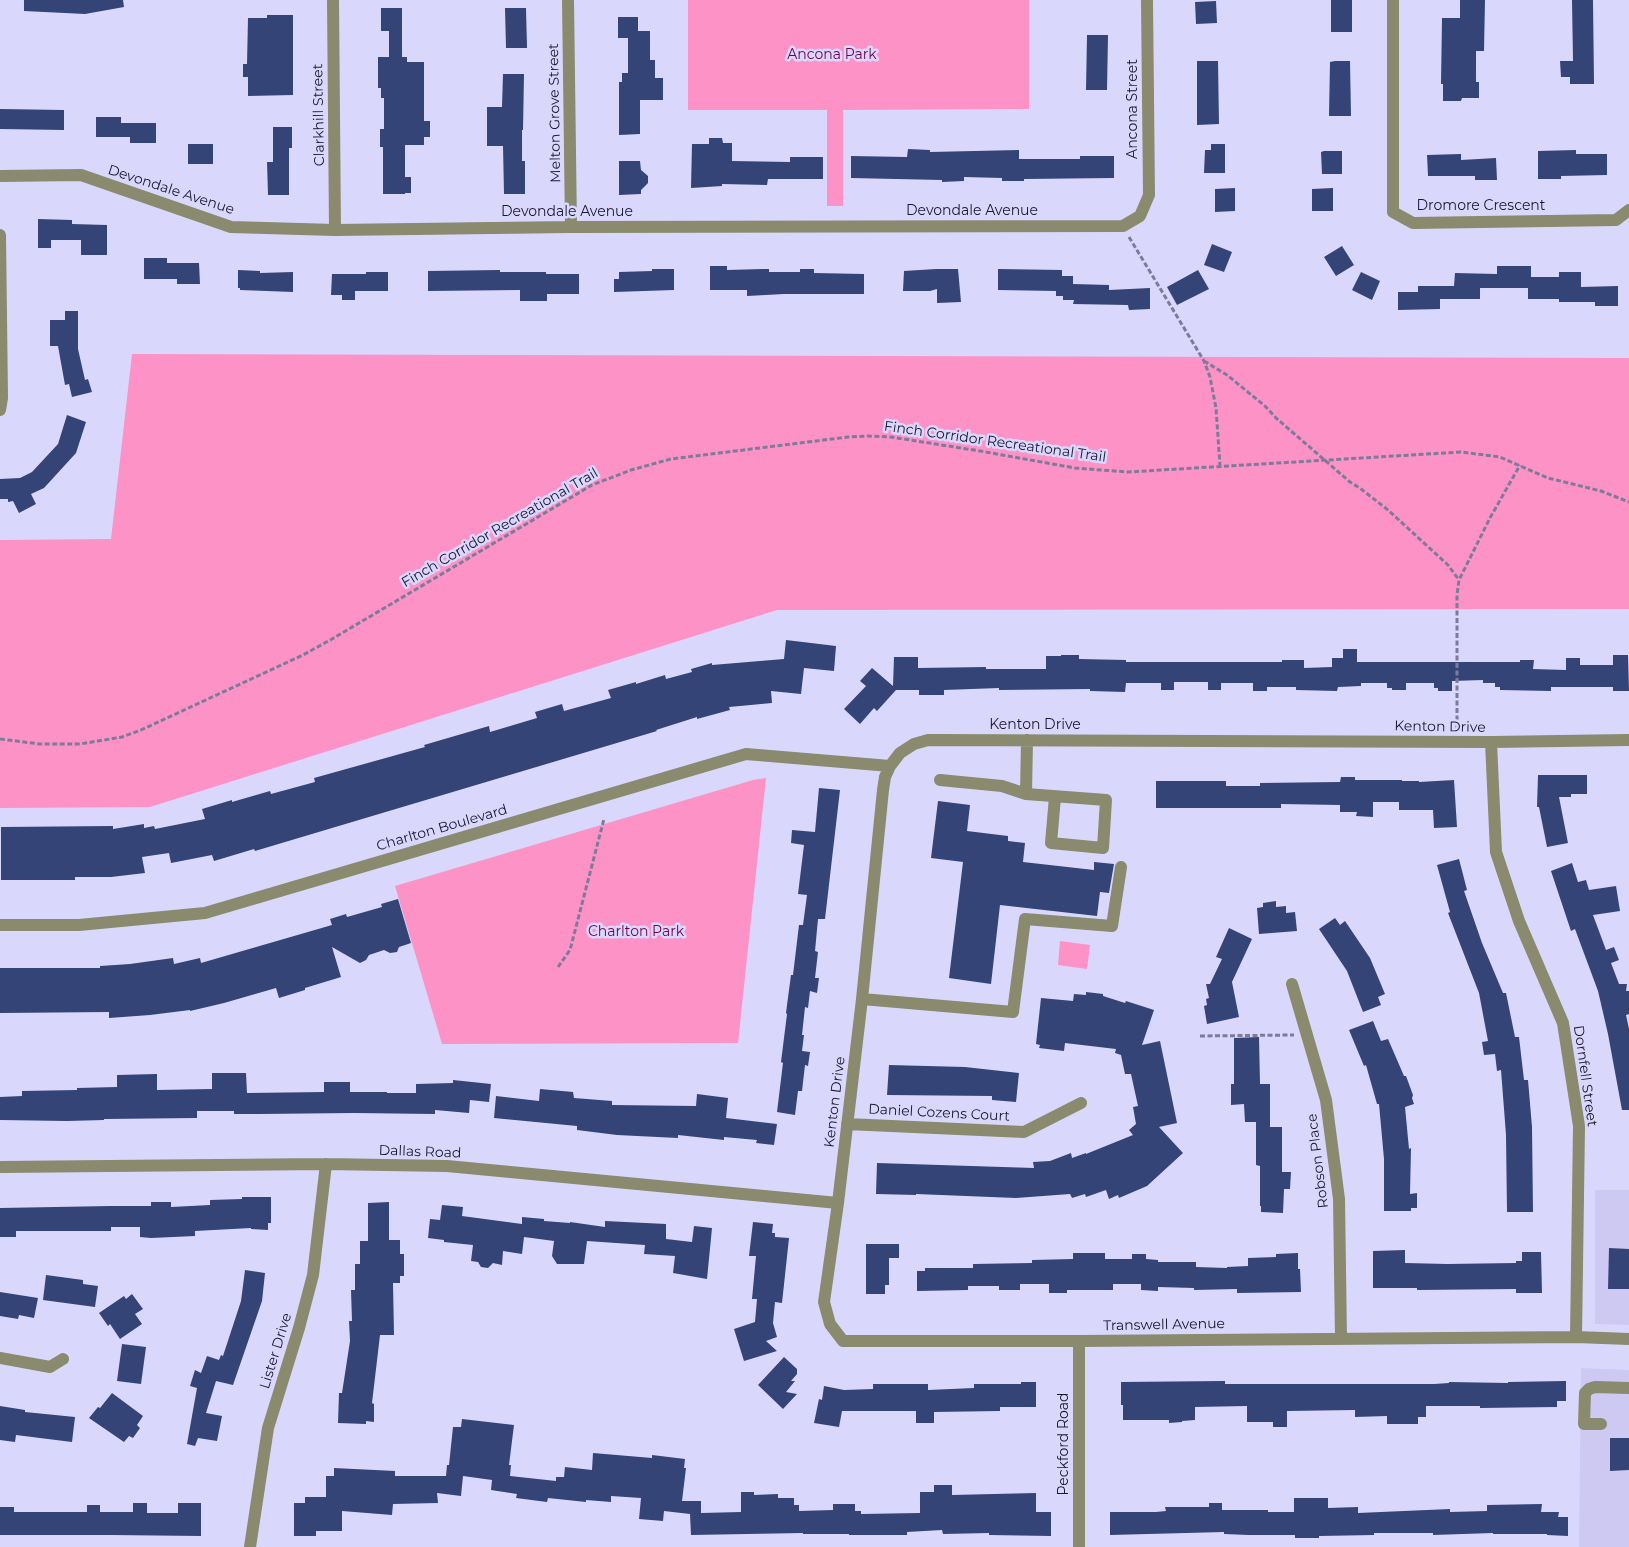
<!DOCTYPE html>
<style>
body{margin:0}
canvas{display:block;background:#dad7fd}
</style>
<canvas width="1629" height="1547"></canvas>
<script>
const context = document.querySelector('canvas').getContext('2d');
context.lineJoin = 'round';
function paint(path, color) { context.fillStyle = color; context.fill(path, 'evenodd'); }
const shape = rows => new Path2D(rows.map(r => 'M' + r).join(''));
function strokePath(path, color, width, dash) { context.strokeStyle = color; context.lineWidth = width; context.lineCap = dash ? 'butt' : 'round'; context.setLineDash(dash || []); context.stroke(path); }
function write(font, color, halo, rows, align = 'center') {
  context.font = font + ' Montserrat,sans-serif'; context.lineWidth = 5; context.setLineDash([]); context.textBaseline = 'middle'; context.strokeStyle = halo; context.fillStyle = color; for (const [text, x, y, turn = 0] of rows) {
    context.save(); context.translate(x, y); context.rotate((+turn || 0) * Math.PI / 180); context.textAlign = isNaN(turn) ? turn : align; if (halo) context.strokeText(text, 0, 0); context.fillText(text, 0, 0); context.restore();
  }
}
const built = shape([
 [1595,1190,1629,1190,1629,1325,1595,1324],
 [1581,1368,1629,1370,1629,1547,1579,1547]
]);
const green = shape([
 [688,0,1029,0,1029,109,843,110,843,206,827,206,827,110,688,110],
 [132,354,1629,358,1629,609,777,610,150,807,0,808,0,540,111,539],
 [766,778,738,1043,442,1044,395,886,753,780],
 [1060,941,1090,945,1087,969,1058,965]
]);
const building = shape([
 [24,0,123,0,124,7,85,14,24,11],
 [1331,0,1352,0,1352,32,1331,32],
 [1460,0,1485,0,1484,51,1476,51,1476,82,1479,82,1479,98,1462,98,1461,101,1443,101,1443,84,1441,84,1442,18,1460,18],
 [1572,0,1593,0,1594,84,1570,84,1570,77,1561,77,1560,61,1573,61],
 [1216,1,1217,23,1196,24,1195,2],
 [381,8,402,8,402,57,407,57,407,62,424,62,424,121,430,121,430,137,424,137,424,145,405,145,405,177,411,177,411,193,405,193,405,194,383,194,383,147,380,147,380,129,384,129,384,98,381,98,381,88,378,88,378,57,389,57,389,31,381,31],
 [505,8,526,8,527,48,506,48],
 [267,15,293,15,293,95,248,96,248,77,243,77,243,64,247,64,248,18,267,18],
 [618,17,638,17,638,31,650,31,650,60,655,60,655,78,663,78,663,100,640,100,640,134,619,135,619,82,622,82,622,73,628,73,628,38,618,38],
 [1087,35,1108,35,1107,90,1086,90],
 [1197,61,1218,61,1219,124,1197,125],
 [1335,61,1350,61,1351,116,1329,116,1330,62],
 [503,74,524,74,523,130,522,130,522,161,525,161,525,194,504,194,503,146,487,146,487,107,502,107],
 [0,109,64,110,64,130,0,129],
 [96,117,121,117,121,123,156,123,156,143,130,143,130,137,96,137],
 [273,127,292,127,292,148,289,148,289,195,268,195,267,162,273,162],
 [709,138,722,138,723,143,732,143,732,161,790,162,790,157,823,157,823,179,768,179,767,185,722,184,722,186,691,188,692,144,709,144],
 [188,144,213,144,213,164,188,164],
 [1211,144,1225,144,1225,173,1204,173,1205,150,1211,150],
 [908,149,930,150,930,152,1019,150,1019,159,1080,159,1080,156,1114,156,1114,178,1024,179,1024,181,1002,181,1002,178,964,177,964,181,942,182,942,180,851,178,851,156,907,157],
 [1576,150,1576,154,1607,154,1607,175,1561,176,1561,179,1538,179,1538,151],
 [1324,151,1342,151,1342,174,1322,174,1321,152],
 [1461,154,1461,160,1496,158,1497,180,1475,180,1475,176,1428,176,1427,155],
 [619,161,640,161,641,170,648,176,648,183,641,190,641,194,619,195],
 [1235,188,1235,211,1215,212,1215,189],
 [1333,188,1333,211,1312,211,1312,189],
 [38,219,72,220,72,224,107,225,107,255,81,255,81,240,51,240,51,248,38,248],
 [1212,244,1232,252,1224,272,1204,265],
 [1342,246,1354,265,1336,276,1324,257],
 [144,258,167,258,167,263,199,263,200,284,177,284,177,279,144,279],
 [710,266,727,266,727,270,763,269,769,269,769,272,800,272,800,269,814,269,814,273,864,274,864,294,784,294,747,296,747,290,710,290],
 [1497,266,1531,266,1531,277,1559,277,1559,272,1581,272,1581,287,1618,286,1618,306,1595,306,1595,302,1559,302,1559,299,1528,299,1528,288,1480,288,1480,299,1440,299,1440,309,1398,310,1398,292,1418,292,1418,286,1454,286,1455,273,1497,274],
 [652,269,674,269,674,290,614,292,614,279,619,279,619,272,652,271],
 [936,269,958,269,961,302,937,303,937,289,930,291,903,291,904,271],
 [998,269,1062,270,1062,276,1073,276,1073,284,1109,285,1109,290,1150,288,1150,309,1129,310,1128,305,1073,304,1074,300,1063,300,1063,296,1056,296,1056,291,998,290],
 [238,270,260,271,260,273,293,272,293,292,240,290,240,288,238,288],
 [500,270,500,272,546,272,546,274,579,274,579,294,547,294,547,301,520,301,520,290,428,291,428,271],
 [1198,270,1209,289,1177,305,1167,287],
 [366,272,388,272,388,291,355,291,355,300,342,300,342,295,331,295,332,274,366,274],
 [1361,272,1380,281,1372,300,1352,290],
 [65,311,78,311,78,349,85,380,88,379,92,392,72,397,69,384,65,385,58,346,50,346,50,320,65,320],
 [67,415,86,422,76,453,44,488,31,494,36,504,19,513,13,501,8,502,8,499,0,499,0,479,20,478,32,472,58,444],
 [786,640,836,646,834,671,804,668,801,694,771,691,772,703,729,707,730,710,697,719,697,717,656,730,657,731,255,851,254,849,214,861,212,855,171,863,169,853,142,857,145,873,111,877,75,877,75,880,1,880,1,827,113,826,113,829,144,824,144,828,154,826,155,829,205,819,202,809,232,800,232,802,270,791,271,794,315,782,314,778,425,747,424,745,489,726,490,732,537,718,535,712,562,704,564,711,611,698,608,690,636,682,636,684,665,675,666,679,692,672,691,669,712,663,712,665,784,659],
 [1343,649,1357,649,1357,662,1520,662,1520,660,1534,660,1533,669,1566,670,1566,658,1580,658,1580,665,1613,665,1613,655,1628,655,1629,691,1613,691,1613,687,1551,687,1551,691,1500,690,1500,687,1495,687,1495,683,1483,683,1483,680,1452,681,1452,691,1438,691,1438,688,1434,688,1434,683,1406,683,1406,690,1392,690,1392,688,1387,688,1387,683,1361,683,1361,686,1338,687,1337,691,1296,690,1296,687,1267,687,1267,691,1253,691,1253,683,1221,683,1221,690,1208,690,1208,682,1174,682,1174,690,1161,690,1161,683,1126,683,1125,692,1090,691,1090,689,999,690,999,688,944,690,944,695,919,695,919,690,896,690,877,711,874,708,860,724,844,709,866,686,860,681,872,668,893,686,894,657,918,657,918,668,986,667,986,669,1046,669,1046,656,1061,656,1061,655,1079,655,1079,659,1126,660,1126,662,1282,662,1282,660,1304,660,1304,668,1332,667,1332,658,1343,658],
 [1538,775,1587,775,1587,794,1571,794,1571,797,1559,797,1568,843,1547,847,1539,807,1537,807],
 [1341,777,1355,777,1355,780,1402,780,1402,781,1419,781,1419,782,1454,780,1457,827,1434,828,1433,810,1399,810,1399,802,1373,802,1373,817,1356,816,1357,812,1340,812,1340,805,1281,804,1281,808,1156,808,1156,781,1226,781,1226,786,1260,786,1260,783,1340,782],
 [819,788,840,790,825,919,818,919,815,951,818,952,815,978,819,978,817,993,810,991,808,1008,805,1007,802,1035,804,1035,802,1051,810,1052,808,1066,805,1065,802,1091,798,1091,795,1115,777,1112,783,1063,781,1062,787,1014,786,1013,787,1005,791,975,793,975,799,925,803,925,807,895,798,894,804,845,791,843,792,830,815,832],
 [938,801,970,805,967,831,1008,836,1008,841,1025,843,1023,862,1094,870,1094,862,1114,864,1109,893,1100,892,1097,916,1000,905,991,984,949,978,963,862,931,858],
 [1459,859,1467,890,1464,891,1482,943,1503,993,1506,993,1515,1037,1519,1037,1524,1080,1528,1080,1532,1127,1533,1212,1507,1212,1506,1135,1501,1070,1497,1071,1495,1054,1484,1055,1482,1042,1488,1041,1479,993,1448,913,1450,912,1437,865],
 [1572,863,1578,882,1586,880,1589,890,1616,886,1620,911,1593,915,1606,950,1614,947,1619,960,1611,963,1619,984,1627,984,1626,991,1629,991,1629,1014,1626,1015,1629,1029,1629,1110,1622,1110,1608,1034,1598,991,1575,929,1571,931,1551,871],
 [398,899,411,943,399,947,397,952,390,953,384,950,369,955,366,960,360,963,332,947,341,977,305,988,305,990,279,998,276,988,224,1003,190,1011,190,1010,150,1015,109,1018,109,1012,0,1013,0,968,100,968,100,966,130,964,173,958,174,964,200,958,201,963,332,925,330,919,346,914,347,917,382,907,381,904],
 [1276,901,1276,907,1286,906,1286,913,1295,912,1297,931,1259,934,1257,908,1263,907,1263,903],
 [1335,918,1340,925,1345,921,1370,958,1385,994,1378,997,1381,1005,1363,1012,1347,971,1319,929],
 [1229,928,1252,939,1232,982,1239,1017,1207,1024,1204,1006,1207,1005,1206,999,1209,998,1206,984,1210,984,1222,959,1216,957],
 [1086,992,1103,994,1103,996,1125,1003,1126,1001,1154,1010,1142,1045,1160,1041,1177,1123,1159,1127,1183,1153,1147,1186,1119,1198,1118,1195,1109,1199,1106,1190,1086,1197,1085,1194,1072,1198,1070,1194,1016,1198,916,1194,916,1195,876,1194,877,1163,1034,1168,1033,1162,1050,1161,1071,1153,1072,1158,1086,1153,1086,1154,1133,1135,1129,1130,1136,1124,1133,1107,1138,1106,1131,1074,1125,1074,1121,1055,1115,1053,1116,1049,1065,1043,1064,1051,1039,1048,1040,1045,1036,1044,1041,998,1073,1001,1074,994,1086,995],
 [1373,1021,1381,1041,1388,1039,1404,1076,1406,1076,1413,1095,1412,1098,1414,1104,1405,1107,1409,1149,1411,1148,1410,1194,1417,1193,1417,1208,1411,1208,1411,1211,1384,1211,1384,1159,1379,1104,1377,1104,1366,1065,1364,1066,1349,1030],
 [1259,1037,1260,1084,1270,1084,1270,1127,1282,1127,1282,1172,1291,1172,1290,1189,1284,1189,1283,1213,1261,1212,1261,1206,1260,1206,1260,1166,1256,1165,1256,1122,1245,1122,1244,1104,1231,1105,1231,1084,1234,1084,1234,1038],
 [889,1065,965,1067,1019,1073,1016,1102,992,1100,992,1096,887,1095],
 [212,1073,246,1073,247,1093,324,1092,324,1082,350,1082,350,1092,387,1092,387,1093,416,1093,416,1084,453,1083,453,1080,491,1084,489,1102,470,1100,469,1113,435,1110,435,1114,354,1113,258,1114,234,1114,234,1111,197,1111,197,1118,104,1119,104,1120,67,1121,0,1120,0,1097,22,1096,22,1091,77,1090,77,1088,117,1087,117,1075,157,1074,157,1090,212,1089],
 [540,1089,573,1092,574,1098,612,1101,612,1105,696,1106,697,1094,728,1098,726,1118,777,1124,774,1145,756,1143,757,1140,724,1137,724,1140,678,1135,678,1138,617,1135,577,1130,577,1126,494,1118,496,1096,539,1101],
 [242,1197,271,1197,271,1223,268,1223,268,1230,251,1229,251,1228,195,1231,195,1236,151,1238,140,1237,140,1227,111,1227,111,1231,16,1231,16,1237,0,1237,0,1208,111,1206,151,1206,151,1202,171,1202,171,1207,210,1205,210,1200,242,1199],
 [389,1202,389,1240,400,1240,400,1254,404,1254,404,1276,400,1276,400,1283,393,1283,394,1335,380,1335,372,1403,374,1404,374,1422,366,1421,366,1424,338,1423,339,1393,342,1393,350,1341,349,1321,352,1321,351,1290,355,1290,355,1264,360,1264,360,1241,368,1241,368,1203],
 [442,1205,463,1207,462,1216,522,1224,522,1217,544,1219,544,1221,570,1223,570,1222,605,1227,605,1221,666,1224,666,1239,692,1242,694,1226,712,1228,707,1279,673,1273,675,1256,644,1254,645,1245,587,1241,584,1264,557,1264,552,1256,554,1241,524,1237,522,1254,503,1251,502,1265,493,1263,488,1268,481,1267,478,1262,471,1261,473,1245,444,1242,444,1240,428,1238,430,1219,440,1220],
 [753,1222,773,1224,772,1233,775,1233,775,1237,789,1238,782,1303,775,1302,773,1323,777,1337,766,1341,777,1351,744,1361,734,1329,755,1322,757,1299,752,1299,756,1256,749,1256],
 [866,1244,899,1244,899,1258,889,1258,889,1285,885,1285,885,1294,866,1294],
 [1609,1248,1629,1249,1629,1289,1608,1289],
 [1405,1250,1405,1263,1447,1264,1516,1263,1516,1261,1522,1261,1522,1252,1541,1252,1542,1293,1516,1293,1516,1289,1417,1290,1417,1288,1373,1288,1373,1251],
 [1073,1253,1105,1253,1105,1259,1132,1259,1132,1254,1146,1254,1146,1259,1158,1260,1158,1262,1196,1262,1196,1267,1227,1268,1227,1267,1248,1266,1248,1258,1276,1257,1276,1254,1298,1253,1298,1269,1300,1269,1301,1292,1237,1293,1237,1289,1194,1290,1194,1288,1158,1287,1158,1291,1141,1290,1141,1284,1113,1284,1113,1290,1067,1290,1067,1293,1049,1293,1049,1284,1020,1284,1020,1290,999,1290,999,1286,968,1286,968,1290,917,1291,917,1271,925,1271,925,1268,973,1268,973,1264,1032,1263,1032,1260,1073,1259],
 [245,1270,265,1273,262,1301,233,1385,216,1381,206,1413,222,1416,217,1441,198,1438,195,1446,187,1444,197,1388,190,1386,195,1370,201,1373,207,1356,219,1360,221,1355,223,1356,241,1301],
 [46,1275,83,1280,83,1284,98,1286,95,1307,43,1300],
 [0,1292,38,1298,34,1318,19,1315,18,1319,0,1316],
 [132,1294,143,1309,135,1314,142,1324,120,1339,110,1324,108,1326,99,1313,124,1296,126,1299],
 [122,1344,146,1347,141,1384,117,1381],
 [784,1357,797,1369,797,1374,791,1381,795,1381,786,1392,797,1394,783,1409,758,1385],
 [1225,1381,1225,1384,1434,1384,1449,1383,1449,1382,1508,1383,1508,1382,1566,1381,1566,1401,1557,1401,1557,1407,1480,1408,1480,1406,1426,1406,1426,1417,1418,1417,1418,1424,1387,1424,1387,1416,1355,1417,1355,1410,1287,1411,1287,1427,1273,1427,1273,1422,1247,1422,1247,1406,1195,1407,1195,1420,1182,1421,1182,1422,1169,1423,1169,1420,1123,1420,1123,1405,1121,1405,1121,1382],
 [1021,1382,1036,1382,1036,1407,1000,1407,1000,1411,934,1412,934,1423,916,1423,916,1411,842,1411,839,1427,814,1423,819,1399,822,1400,824,1386,844,1390,873,1389,873,1384,928,1384,928,1390,974,1388,974,1384,1021,1384],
 [112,1393,143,1416,137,1425,140,1428,133,1438,129,1436,124,1442,89,1418,98,1407,100,1408],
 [0,1406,25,1410,25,1412,75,1417,72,1442,16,1435,15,1442,0,1440],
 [462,1419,514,1425,509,1465,511,1465,510,1476,556,1481,556,1477,564,1477,565,1467,592,1470,593,1453,652,1458,652,1455,685,1459,684,1468,686,1468,682,1501,701,1501,701,1513,741,1512,741,1492,754,1492,754,1495,778,1494,778,1498,794,1498,794,1505,799,1505,799,1511,833,1510,833,1504,855,1504,855,1511,861,1511,861,1514,920,1513,920,1492,934,1492,934,1485,952,1485,952,1495,1036,1493,1036,1512,1051,1512,1051,1536,989,1535,989,1533,943,1534,942,1530,907,1532,907,1535,849,1535,849,1534,803,1534,803,1533,691,1535,690,1514,664,1511,663,1521,639,1519,641,1498,611,1496,611,1502,586,1500,586,1502,548,1498,547,1502,516,1498,517,1494,491,1490,492,1480,463,1476,461,1496,437,1493,438,1503,393,1504,392,1515,342,1511,342,1531,316,1531,316,1536,294,1536,294,1503,305,1503,305,1497,326,1497,326,1476,334,1476,334,1468,395,1471,395,1476,446,1476,447,1465,449,1465,453,1427,461,1427],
 [1610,1438,1629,1438,1629,1470,1610,1471],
 [1294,1498,1328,1498,1328,1508,1358,1507,1358,1513,1450,1509,1450,1512,1487,1511,1487,1505,1542,1504,1541,1512,1559,1512,1558,1517,1568,1517,1568,1536,1547,1535,1547,1534,1493,1534,1493,1533,1433,1535,1433,1533,1374,1533,1374,1535,1319,1536,1319,1538,1295,1538,1295,1535,1248,1535,1224,1534,1224,1532,1110,1535,1110,1512,1156,1512,1166,1511,1165,1507,1209,1507,1209,1503,1222,1503,1222,1510,1268,1510,1268,1512,1294,1512],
 [133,1503,147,1503,147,1513,178,1513,178,1503,201,1503,201,1536,111,1535,0,1535,0,1507,14,1507,14,1512,87,1512,87,1505,100,1505,100,1512,133,1512]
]);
const path = shape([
 [1129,237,1204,361,1210,377,1216,408,1220,466],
 [1204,361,1227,375,1265,406,1276,418,1350,482,1361,489,1388,510,1448,565,1459,580],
 [1457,728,1457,595,1459,580,1490,518,1520,465],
 [0,739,40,744,80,744,122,737,141,730,303,655,332,639,592,485,631,470,671,459,848,437,867,436,891,437,980,451,1075,468,1128,472,1461,452,1500,457,1548,478,1601,491,1629,502],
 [558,967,570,950,604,819],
 [1200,1036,1294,1035]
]);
const minor = shape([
 [333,0,335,230],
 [568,0,571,227],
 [1393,0,1393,212,1413,223,1616,220,1629,210],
 [0,176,81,175,231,227,335,230,571,227,1123,226,1140,216,1149,195,1147,0],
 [0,235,2,398,0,410],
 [1027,740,1026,794,1106,800,1103,848,1051,843,1055,797],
 [1629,740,1491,742,928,740,914,744,900,753,890,766,885,777,883,790,862,999,838,1203,824,1302,830,1324,843,1341,1079,1341,1576,1337,1629,1339],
 [1491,742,1496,852,1519,921,1563,1023,1579,1126,1576,1337],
 [940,780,1002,786,1026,794],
 [0,925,79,925,205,913,746,754,890,766],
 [1292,984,1326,1100,1339,1199,1341,1339],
 [862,999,1013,1012,1025,919,1112,926,1121,867],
 [847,1124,1024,1132,1081,1103],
 [0,1167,326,1164,447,1166,838,1203],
 [1079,1341,1079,1547],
 [0,1358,50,1367,63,1359],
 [1601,1424,1584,1424,1585,1393,1589,1389,1595,1387,1629,1388],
 [250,1547,268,1428,299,1328,313,1275,326,1164]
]);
const parkNames = [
 ["Ancona Park",832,55],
 ["Charlton Park",636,932]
];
const streetNames = [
 ["Ancona Street",1133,109,-90],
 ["Melton Grove Street",555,113,-91],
 ["Clarkhill Street",319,115,-91],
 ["Devondale Avenue",171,190,18],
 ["Dromore Crescent",1481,206],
 ["Devondale Avenue",972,211],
 ["Devondale Avenue",567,212],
 ["Finch Corridor Recreational Trail",995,442,8],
 ["Finch Corridor Recreational Trail",500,528,-30],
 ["Kenton Drive",1035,725],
 ["Kenton Drive",1440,727,1],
 ["Charlton Boulevard",442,828,-16],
 ["Dornfell Street",1585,1076,82],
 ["Kenton Drive",835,1102,-83],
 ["Daniel Cozens Court",939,1113,3],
 ["Dallas Road",420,1152,2],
 ["Robson Place",1318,1161,-97],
 ["Transwell Avenue",1164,1325,-1],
 ["Lister Drive",276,1351,-73],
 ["Peckford Road",1064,1444,-90]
];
paint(built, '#cdc9f3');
paint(green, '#fd92c7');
paint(building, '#344476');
strokePath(path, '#7e7b9a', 3, [5, 2.5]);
strokePath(minor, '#898a6e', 12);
write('14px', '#720049', '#dad7fd', parkNames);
write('14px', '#1a172e', '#dad7fd', streetNames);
</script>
